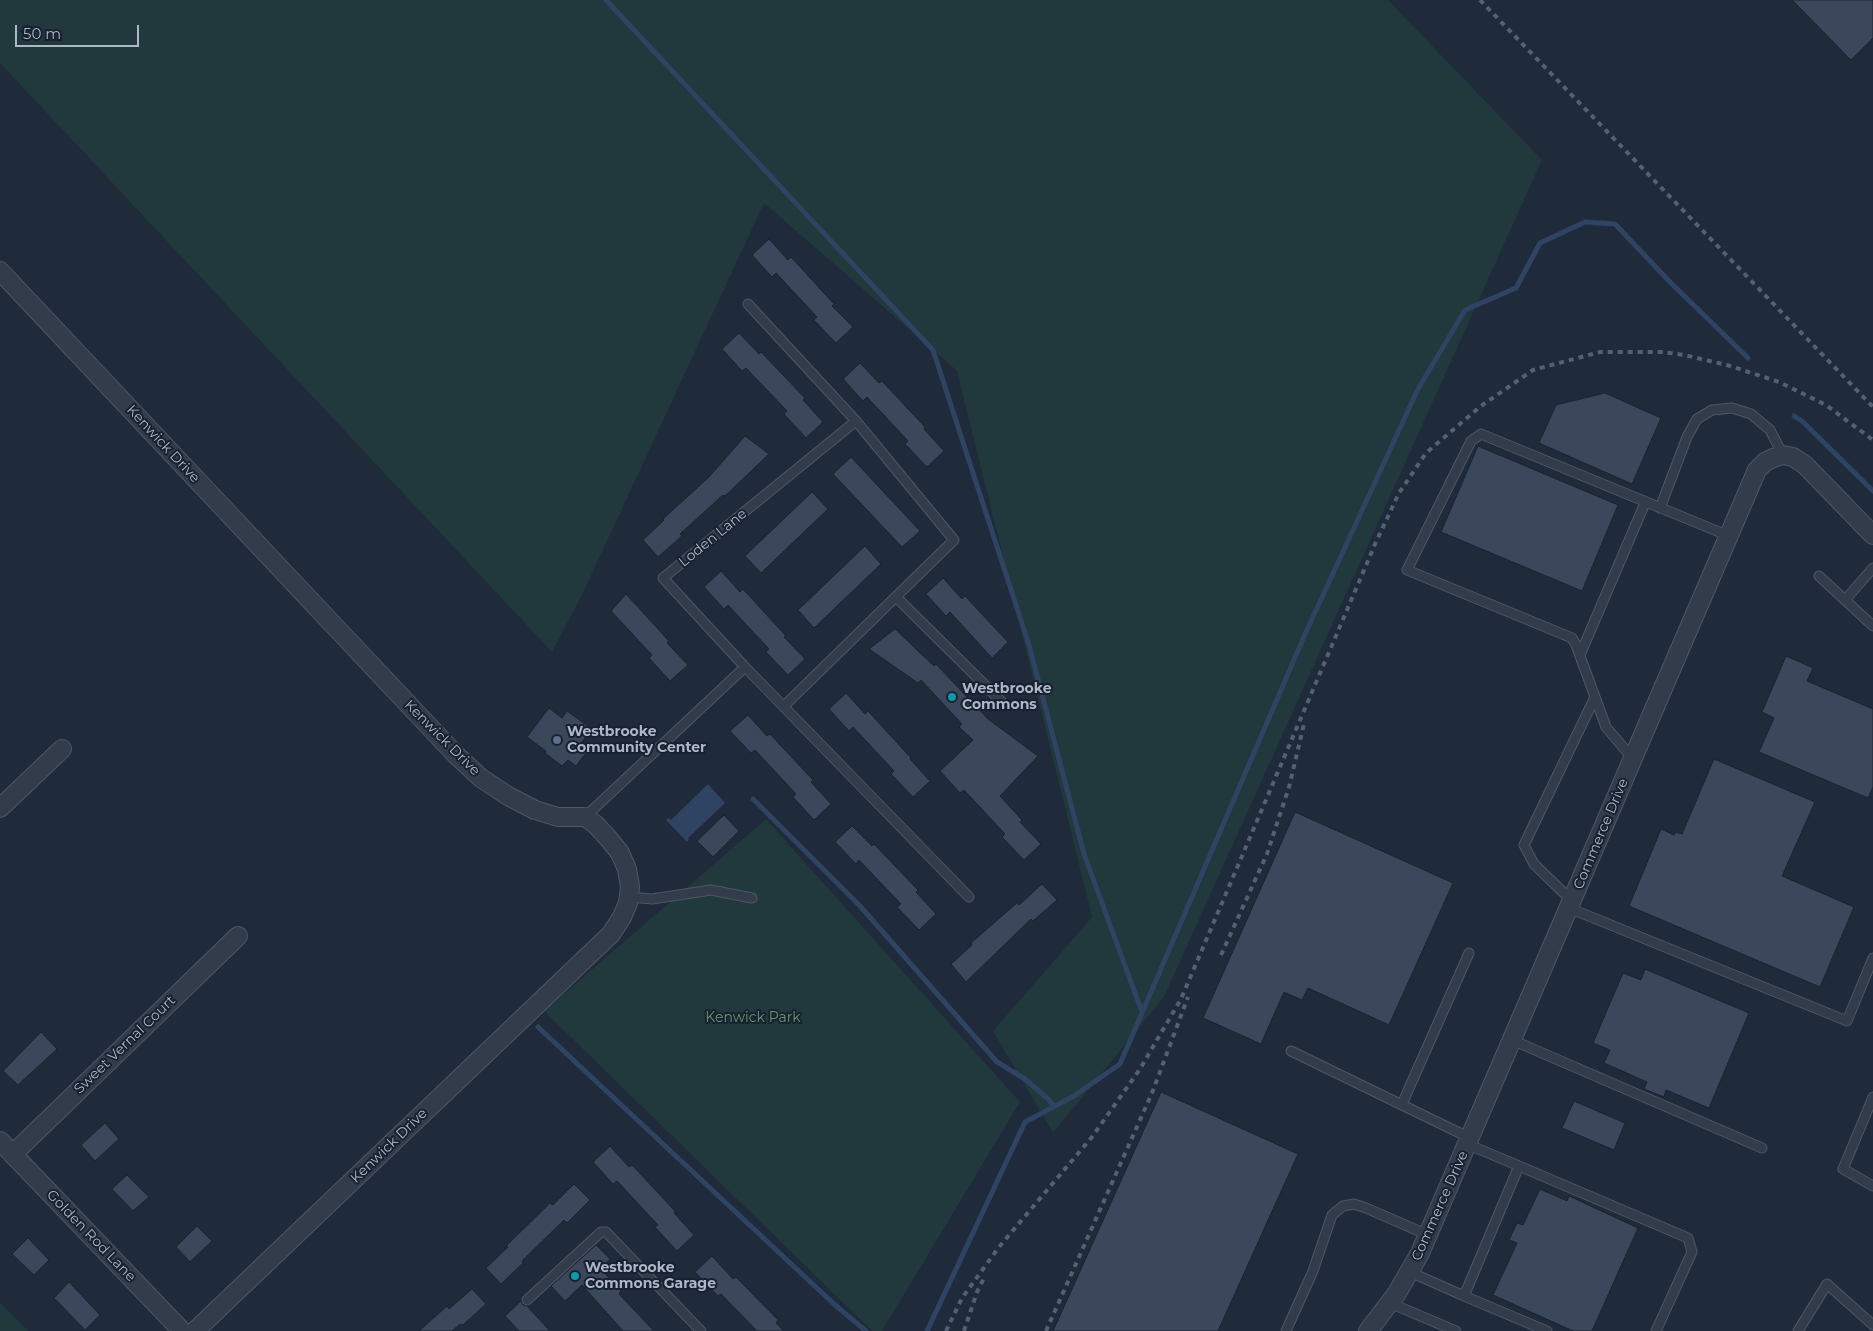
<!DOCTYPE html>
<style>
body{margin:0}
#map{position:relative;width:1873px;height:1331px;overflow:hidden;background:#1f2a3b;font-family:Montserrat,sans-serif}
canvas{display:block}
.scale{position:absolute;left:15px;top:25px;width:124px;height:22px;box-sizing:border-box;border:2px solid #aeb7c8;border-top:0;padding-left:6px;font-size:15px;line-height:18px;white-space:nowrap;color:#aeb7c8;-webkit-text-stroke:4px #182130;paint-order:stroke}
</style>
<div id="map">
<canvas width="1873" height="1331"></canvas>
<div class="scale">50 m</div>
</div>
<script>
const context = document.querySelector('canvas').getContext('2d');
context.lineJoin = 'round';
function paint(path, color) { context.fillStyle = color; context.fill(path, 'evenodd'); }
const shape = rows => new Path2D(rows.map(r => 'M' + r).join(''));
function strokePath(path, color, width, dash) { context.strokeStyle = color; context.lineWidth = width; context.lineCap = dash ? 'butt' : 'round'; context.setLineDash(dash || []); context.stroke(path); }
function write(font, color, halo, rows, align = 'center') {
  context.font = font + ' Montserrat,sans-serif'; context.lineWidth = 4; context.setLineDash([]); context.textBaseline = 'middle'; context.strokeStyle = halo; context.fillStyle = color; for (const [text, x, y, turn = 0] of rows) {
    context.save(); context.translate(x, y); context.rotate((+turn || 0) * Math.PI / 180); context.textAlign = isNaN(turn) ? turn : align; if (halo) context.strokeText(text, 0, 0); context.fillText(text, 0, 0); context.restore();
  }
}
const green = shape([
 [0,0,1388,0,1542,160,1164,997,1053,1133,993,1031,1092,917,957,371,764,203,582,595,552,652,0,63],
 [766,819,1020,1102,882,1331,872,1331,544,1011],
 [0,1302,0,1303,28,1331,0,1331]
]);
const water = shape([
 [708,784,725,803,688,838,689,840,687,842,666,820,668,818,671,820]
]);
const stream = shape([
 [606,0,933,350,1029,645,1084,854,1142,1012],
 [1794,416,1802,421,1873,491],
 [753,799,860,906,997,1062,1025,1079,1047,1098,1054,1106],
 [538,1027,835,1305,866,1331],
 [927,1331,1025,1122,1074,1096,1120,1064,1306,632,1418,389,1465,310,1516,288,1540,243,1585,222,1615,224,1670,282,1748,358]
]);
const building = shape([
 [1792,0,1873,0,1873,38,1851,60,1792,0],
 [769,239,788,260,791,257,834,304,832,306,853,327,836,343,814,320,817,317,776,273,772,277,752,255,769,239],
 [739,333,759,354,761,352,805,398,803,400,823,422,806,438,784,414,787,411,746,368,742,371,722,349,739,333],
 [860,363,879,383,882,381,925,427,924,429,944,451,927,467,905,444,908,441,867,397,863,401,843,379,860,363],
 [1605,393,1661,418,1632,484,1539,443,1556,405,1605,393],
 [745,436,769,454,725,496,723,495,680,534,682,536,658,557,643,540,664,520,663,519,709,477,745,436],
 [1478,446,1618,505,1582,591,1441,532,1478,446],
 [851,457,920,531,902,547,833,474,851,457],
 [812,492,828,509,761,573,745,556,812,492],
 [865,546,881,564,814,628,798,610,865,546],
 [721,571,740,592,743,589,786,636,784,637,805,659,788,675,766,652,769,649,728,605,724,609,704,587,721,571],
 [943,578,962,599,965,596,1008,642,992,658,950,612,946,616,926,594,943,578],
 [626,594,669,641,667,643,688,665,670,681,649,658,652,655,611,611,626,594],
 [895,629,934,666,936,664,988,719,1038,756,1000,796,1022,820,1020,822,1041,844,1024,860,1002,837,1005,834,964,790,960,793,940,771,973,740,959,727,962,724,921,680,918,683,869,649,895,629],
 [1786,656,1813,668,1807,681,1873,709,1873,787,1868,798,1759,752,1774,718,1762,712,1786,656],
 [846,693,865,714,868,711,911,758,910,759,930,781,913,797,891,774,894,771,853,727,849,731,829,709,846,693],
 [549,708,562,718,567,711,592,729,581,743,589,749,576,766,568,760,562,766,545,753,546,751,527,737,549,708],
 [748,715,767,736,770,734,813,780,811,782,831,804,814,820,793,797,796,794,755,750,751,753,730,731,748,715],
 [1714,759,1815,802,1782,876,1854,907,1820,987,1629,906,1661,829,1674,835,1676,832,1682,834,1714,759],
 [1295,812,1453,883,1389,1025,1308,988,1302,1000,1284,992,1261,1044,1203,1018,1295,812],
 [724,815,739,831,713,857,697,841,724,815],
 [852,826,872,846,874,844,918,890,916,892,936,914,919,930,897,907,901,904,859,860,856,864,835,842,852,826],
 [1042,884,1057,900,1033,921,1031,919,966,982,951,964,972,945,971,943,1018,902,1019,905,1042,884],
 [1645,969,1749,1013,1709,1108,1666,1090,1664,1097,1644,1089,1647,1082,1604,1063,1610,1050,1593,1043,1623,973,1641,980,1645,969],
 [41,1032,57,1049,18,1085,3,1071,41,1032],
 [1161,1092,1298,1154,1218,1331,1053,1331,1161,1092],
 [1574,1101,1625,1123,1614,1150,1562,1128,1574,1101],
 [105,1123,119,1139,95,1161,81,1145,105,1123],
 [610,1146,629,1167,632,1165,675,1211,674,1213,694,1235,677,1251,655,1227,658,1225,617,1181,613,1184,593,1162,610,1146],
 [127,1175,149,1197,133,1211,112,1189,127,1175],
 [574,1184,590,1200,567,1223,564,1220,522,1261,523,1263,501,1284,486,1268,508,1247,506,1246,550,1203,553,1205,574,1184],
 [1540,1189,1567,1201,1569,1196,1638,1228,1592,1331,1573,1331,1493,1295,1517,1243,1509,1240,1517,1223,1523,1225,1540,1189],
 [197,1226,212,1241,190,1262,176,1247,197,1226],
 [28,1238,49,1260,34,1275,12,1254,28,1238],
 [596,1245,610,1259,600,1268,621,1291,619,1294,654,1331,623,1331,582,1285,565,1301,551,1286,596,1245],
 [712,1256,733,1279,736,1277,778,1320,776,1323,784,1331,757,1331,721,1294,718,1296,695,1272,712,1256],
 [69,1282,100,1315,85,1330,54,1298,69,1282],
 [472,1289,486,1304,463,1325,460,1324,452,1331,419,1331,447,1306,449,1309,472,1289],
 [521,1301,523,1305,527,1306,550,1331,519,1331,505,1316,521,1301]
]);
const service = shape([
 [748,304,856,421],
 [1660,508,1687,437,1697,419,1712,410,1732,408,1751,414,1770,430,1783,455],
 [1819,576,1873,626],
 [896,597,1002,702],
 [1845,600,1873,568],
 [1580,655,1645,503],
 [745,667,663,578,856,421,954,540,784,706],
 [1633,759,1606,727,1576,645,1572,638,1407,570,1471,441,1481,434,1729,536],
 [585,817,745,667,969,897],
 [629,897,652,899,711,890,752,898],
 [1572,901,1534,864,1524,845,1595,697],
 [1569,908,1847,1021,1873,958],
 [1512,1040,1762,1148],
 [1291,1051,1470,1138],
 [1873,1097,1843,1169,1873,1186],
 [1402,1104,1469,953],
 [1519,1166,1688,1238,1692,1252,1656,1331],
 [1410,1272,1464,1296,1519,1166,1467,1144],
 [1464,1296,1547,1331],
 [527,1300,601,1232,606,1232,701,1331],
 [1390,1303,1456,1331],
 [1286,1331,1313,1271,1332,1215,1343,1206,1354,1204,1366,1208,1428,1235],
 [1798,1331,1827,1284,1873,1325]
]);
const minor = shape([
 [0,271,456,755,481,778,508,796,535,810,558,817,585,817,596,825,609,839,620,853,627,869,630,887,628,903,622,917,611,934,195,1331],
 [0,808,62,749],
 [0,1141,182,1331],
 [13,1154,238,936],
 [1368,1331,1397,1293,1420,1253,1757,470,1765,462,1773,458,1783,455,1793,457,1805,465,1873,535]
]);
const rail = shape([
 [1480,0,1873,407],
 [1221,955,1267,854,1289,787,1304,724],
 [946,1331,962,1298,999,1247,1092,1137,1140,1069,1181,999,1376,542,1399,493,1426,453,1481,406,1533,370,1600,352,1663,352,1684,355,1727,365,1779,382,1826,405,1873,440],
 [964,1331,977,1292,985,1276],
 [1046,1331,1152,1093,1188,997]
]);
const markers = [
 [952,697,5,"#0f9aa8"],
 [557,740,5,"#5c6f8a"],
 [575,1276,5,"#0f9aa8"]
];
const streetNames = [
 ["Kenwick Drive",163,444,47],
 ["Loden Lane",713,538,-39],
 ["Kenwick Drive",442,738,45],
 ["Commerce Drive",1601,834,-67],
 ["Sweet Vernal Court",125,1045,-44],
 ["Kenwick Drive",389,1146,-44],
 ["Commerce Drive",1440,1206,-66],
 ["Golden Rod Lane",91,1236,46]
];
const poiNames = [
 ["Westbrooke",962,689],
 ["Commons",962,705],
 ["Westbrooke",567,732],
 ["Community Center",567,748],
 ["Westbrooke",585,1268],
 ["Commons Garage",585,1284]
];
const parkNames = [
 ["Kenwick Park",753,1018]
];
paint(green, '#21383c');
paint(water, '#2f4362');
strokePath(stream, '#2f4362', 5);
paint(building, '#3b485b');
strokePath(building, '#1a2332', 1);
strokePath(service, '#4e5766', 11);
strokePath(minor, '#4e5766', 20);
strokePath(service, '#333c4b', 9);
strokePath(minor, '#333c4b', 18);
strokePath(rail, '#546073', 4, [5, 5]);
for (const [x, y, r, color] of markers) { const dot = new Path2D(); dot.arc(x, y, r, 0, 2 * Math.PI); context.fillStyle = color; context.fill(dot); strokePath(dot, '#182130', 2); }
write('14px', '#aeb7c8', '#182130', streetNames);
write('bold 14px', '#aeb7c8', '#182130', poiNames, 'left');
write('14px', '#639b71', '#182130', parkNames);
</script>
